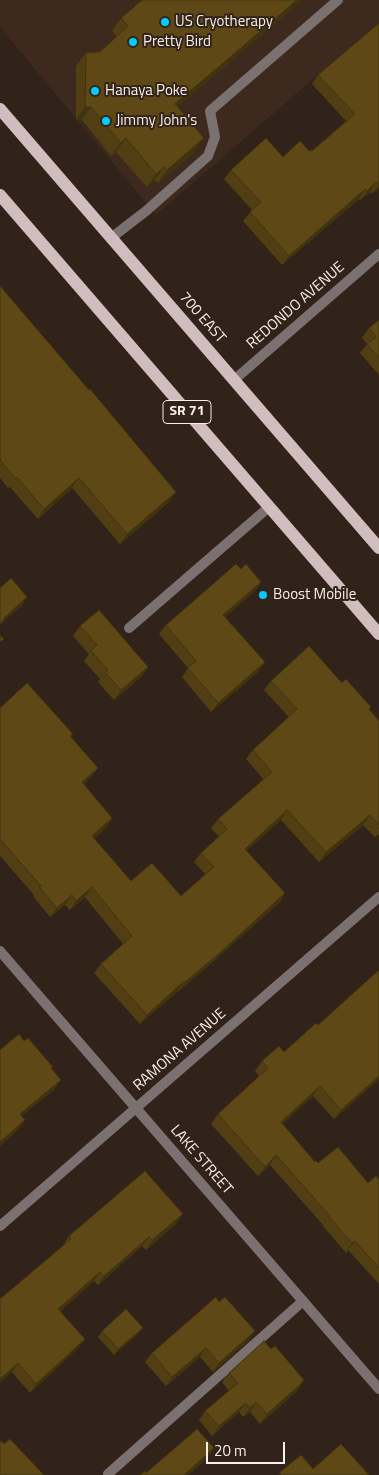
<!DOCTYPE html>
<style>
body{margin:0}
#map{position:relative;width:379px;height:1475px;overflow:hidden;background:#31231a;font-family:"Titillium Web",sans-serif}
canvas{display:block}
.scale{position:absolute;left:206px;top:1442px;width:79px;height:22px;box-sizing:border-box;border:2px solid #f9efe9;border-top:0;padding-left:6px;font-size:15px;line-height:18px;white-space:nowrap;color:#f9efe9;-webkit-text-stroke:4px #31231a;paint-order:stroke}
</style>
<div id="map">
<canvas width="379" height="1475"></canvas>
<div class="scale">20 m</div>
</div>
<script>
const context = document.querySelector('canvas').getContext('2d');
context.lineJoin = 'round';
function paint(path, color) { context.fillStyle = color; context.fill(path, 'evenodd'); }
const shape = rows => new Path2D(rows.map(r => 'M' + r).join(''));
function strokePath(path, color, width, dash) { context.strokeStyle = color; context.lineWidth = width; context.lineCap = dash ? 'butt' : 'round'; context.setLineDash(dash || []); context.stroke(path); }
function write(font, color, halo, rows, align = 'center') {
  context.font = font + ' "Titillium Web",sans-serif'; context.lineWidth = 4; context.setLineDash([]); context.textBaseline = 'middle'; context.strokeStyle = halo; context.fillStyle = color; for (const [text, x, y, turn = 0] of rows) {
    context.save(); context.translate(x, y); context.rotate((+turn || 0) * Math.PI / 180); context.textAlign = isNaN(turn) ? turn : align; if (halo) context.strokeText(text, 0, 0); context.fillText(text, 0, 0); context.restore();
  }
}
const built = shape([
 [0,0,379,0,379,22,156,215,0,27]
]);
const service = shape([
 [111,238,146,211,208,156,215,137,210,111,338,0],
 [129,628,269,507],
 [108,1474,303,1301]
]);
const minor = shape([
 [234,380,379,254],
 [0,951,379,1389],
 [0,1226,379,897]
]);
const primary = shape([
 [0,109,379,548],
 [0,195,379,634]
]);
const wall = shape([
 [142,0,178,107,195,151,158,183,155,180,147,187,116,152,111,156,82,120,76,120,76,66,86,53,100,52,117,37,112,31,121,18],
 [379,23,379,188,372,194,370,192,360,200,359,199,282,265,243,221,252,210,224,179,231,170,283,157,312,151,346,121,312,84,318,75],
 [0,286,169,502,120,544,72,488,38,519,10,487,8,488,0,478],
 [379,320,379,375,360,353,367,344,362,338,369,328],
 [241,569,261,582,255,591,225,617,265,662,258,672,211,712,182,677,188,668,159,634,166,625],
 [80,626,148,667,141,677,114,700,98,682,100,679,84,661,89,654,73,636],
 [271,681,342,683,371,707,369,709,379,721,379,834,375,837,363,825,319,862,281,820,246,851,285,893,279,903,215,960,178,992,178,991,140,1024,94,973,101,964,123,944,85,897,70,910,65,905,50,917,33,896,34,895,0,856,0,708,73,734,71,737,98,768,91,777,84,784,112,818,106,828,94,838,131,881,181,896,205,874,194,862,201,853,219,837,211,828,218,819,264,780,246,759,253,750,289,717,264,690],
 [284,1052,379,1079,334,1119,313,1096,282,1124,315,1162,368,1183,379,1180,379,1284,348,1250,346,1253,323,1226,323,1225,270,1165,258,1176,211,1124,218,1114,259,1076,255,1071,262,1061],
 [176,1224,146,1250,142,1246,98,1285,94,1281,60,1311,78,1348,30,1393,12,1372,63,1245,69,1236],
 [102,1331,139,1333,114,1355,98,1337],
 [249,1340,213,1372,200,1357,166,1386,145,1362,152,1353],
 [271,1349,304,1380,296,1392,260,1424,250,1412,243,1417,239,1412,212,1436,199,1420,205,1411,229,1391,222,1382,229,1373]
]);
const shadedWall = shape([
 [297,0,303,0,166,117,175,104],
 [85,107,91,107,82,120,76,120],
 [126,138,116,152,111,156,121,143],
 [204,138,195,151,158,183,167,170],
 [164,167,155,180,147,187,156,174],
 [376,182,370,192,360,200,367,191],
 [379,185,379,188,372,194],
 [365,189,359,199,282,265,289,256],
 [79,478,72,488,38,519,44,509],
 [176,492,169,502,120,544,127,534],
 [261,582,255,591,217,624,223,615],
 [27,597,22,606,4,621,0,626,0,623,3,619],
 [265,662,258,672,211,712,218,703],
 [148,667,141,677,114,700,121,690],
 [98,768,91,777,76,791,82,782],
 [287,810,281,820,238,858,245,849],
 [370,815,363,825,319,862,326,852],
 [112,818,106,828,85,846,92,836],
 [92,887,85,897,70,910,76,901],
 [285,893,279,903,215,960,178,992,185,982],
 [72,895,65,905,50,917,57,908],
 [184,981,178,991,140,1024,147,1015],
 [379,1076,379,1079,334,1119,341,1110],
 [61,1080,54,1090,13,1123,20,1114],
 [320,1086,313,1096,274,1132,281,1122],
 [25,1120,18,1130,0,1146,0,1142],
 [276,1155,270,1165,258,1176,265,1167],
 [183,1214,176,1224,146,1250,152,1240],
 [149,1237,142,1246,98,1285,104,1276],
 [355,1241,348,1250,346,1253,352,1243],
 [100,1272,94,1281,52,1319,58,1309],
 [143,1328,139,1333,114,1355,118,1349],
 [255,1331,249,1340,213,1372,219,1363],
 [85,1339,78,1348,30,1393,36,1384],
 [206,1348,200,1357,166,1386,172,1377],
 [18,1363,12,1372,0,1383,0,1379],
 [304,1380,296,1392,260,1424,267,1414],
 [256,1402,250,1412,243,1417,250,1408],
 [246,1403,239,1412,212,1436,219,1426],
 [214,1448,208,1458,188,1475,184,1475]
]);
const building = shape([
 [142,0,297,0,175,104,204,138,167,170,164,167,156,174,126,138,121,143,91,107,85,107,86,53,100,52,128,26,121,18,142,0],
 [379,23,379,185,376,182,367,191,365,189,289,256,250,212,261,202,231,170,266,138,283,157,300,141,309,151,311,150,312,151,355,114,318,75,379,23],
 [0,286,89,390,90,389,176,492,127,534,79,478,44,509,17,477,15,478,0,460,0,286],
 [379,320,379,358,367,344,376,337,369,328,379,320],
 [236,564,241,569,246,564,261,582,223,615,265,662,218,703,188,668,196,661,166,625,236,564],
 [11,578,27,597,3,619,4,620,0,624,0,588,11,578],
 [99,610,148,667,121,690,105,672,108,670,91,651,97,645,80,626,99,610],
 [0,635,4,639,0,642,0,635],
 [309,646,342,683,346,679,371,707,369,709,379,721,379,825,370,815,326,852,287,810,245,849,285,893,222,951,185,982,184,981,147,1015,101,964,132,936,92,887,76,901,72,895,57,908,39,887,41,886,0,839,0,708,27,683,73,734,70,736,98,768,82,782,112,818,92,836,131,881,152,863,181,896,214,867,201,853,227,829,218,819,272,772,253,750,297,709,271,681,309,646],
 [379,970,379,1076,341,1110,320,1086,281,1122,315,1162,316,1161,318,1163,338,1147,368,1183,376,1176,379,1180,379,1268,355,1241,352,1243,329,1217,330,1216,276,1155,265,1167,218,1114,268,1068,262,1061,279,1046,284,1052,316,1023,318,1025,379,970],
 [19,1034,24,1041,28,1038,53,1067,51,1068,61,1080,20,1114,25,1120,0,1142,0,1050,19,1034],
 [145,1171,183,1214,152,1240,149,1237,104,1276,100,1272,58,1309,85,1339,36,1384,18,1363,0,1379,0,1299,71,1239,69,1236,145,1171],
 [216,1297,219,1302,225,1297,255,1331,219,1363,206,1348,172,1377,152,1353,216,1297],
 [126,1309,143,1328,118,1349,102,1331,126,1309],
 [264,1341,271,1349,275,1346,304,1380,301,1382,302,1383,267,1414,256,1402,250,1408,246,1403,219,1426,205,1411,238,1383,229,1373,264,1341],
 [197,1429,214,1448,184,1475,140,1475,145,1471,146,1473,197,1429],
 [10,1439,44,1475,0,1475,0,1440,4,1444,10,1439],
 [341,1444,369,1475,281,1475,279,1473,301,1455,313,1469,341,1444]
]);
const markers = [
 [165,22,5,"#05cbf9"],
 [133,42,5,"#05cbf9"],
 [95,91,5,"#05cbf9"],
 [106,121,5,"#05cbf9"],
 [263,595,5,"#05cbf9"]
];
const shields = [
 [187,412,48]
];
const shieldNames = [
 ["SR 71",187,412]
];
const poiNames = [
 ["US Cryotherapy",175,22],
 ["Pretty Bird",143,42],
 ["Hanaya Poke",105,91],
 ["Jimmy John's",116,121],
 ["Boost Mobile",273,595]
];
const streetNames = [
 ["REDONDO AVENUE",296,306,-41],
 ["700 EAST",202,318,49],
 ["RAMONA AVENUE",180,1050,-41],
 ["LAKE STREET",201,1160,49]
];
paint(built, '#3d291d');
strokePath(service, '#7b7171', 10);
strokePath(minor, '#7b7171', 10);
strokePath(primary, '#d1bdbd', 12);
paint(wall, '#513f13');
paint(shadedWall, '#42330f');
paint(building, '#5e4916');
strokePath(building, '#42330f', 1);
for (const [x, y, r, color] of markers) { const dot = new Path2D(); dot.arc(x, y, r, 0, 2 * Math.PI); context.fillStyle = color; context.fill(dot); strokePath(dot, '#31231a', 2); }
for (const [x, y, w] of shields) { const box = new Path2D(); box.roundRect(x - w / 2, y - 11.5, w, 23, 4); context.fillStyle = '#31231a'; context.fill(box); strokePath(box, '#f9efe9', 1); }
write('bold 14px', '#f9efe9', null, shieldNames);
write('15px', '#f9efe9', '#31231a', poiNames, 'left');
write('15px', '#f9efe9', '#31231a', streetNames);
</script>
